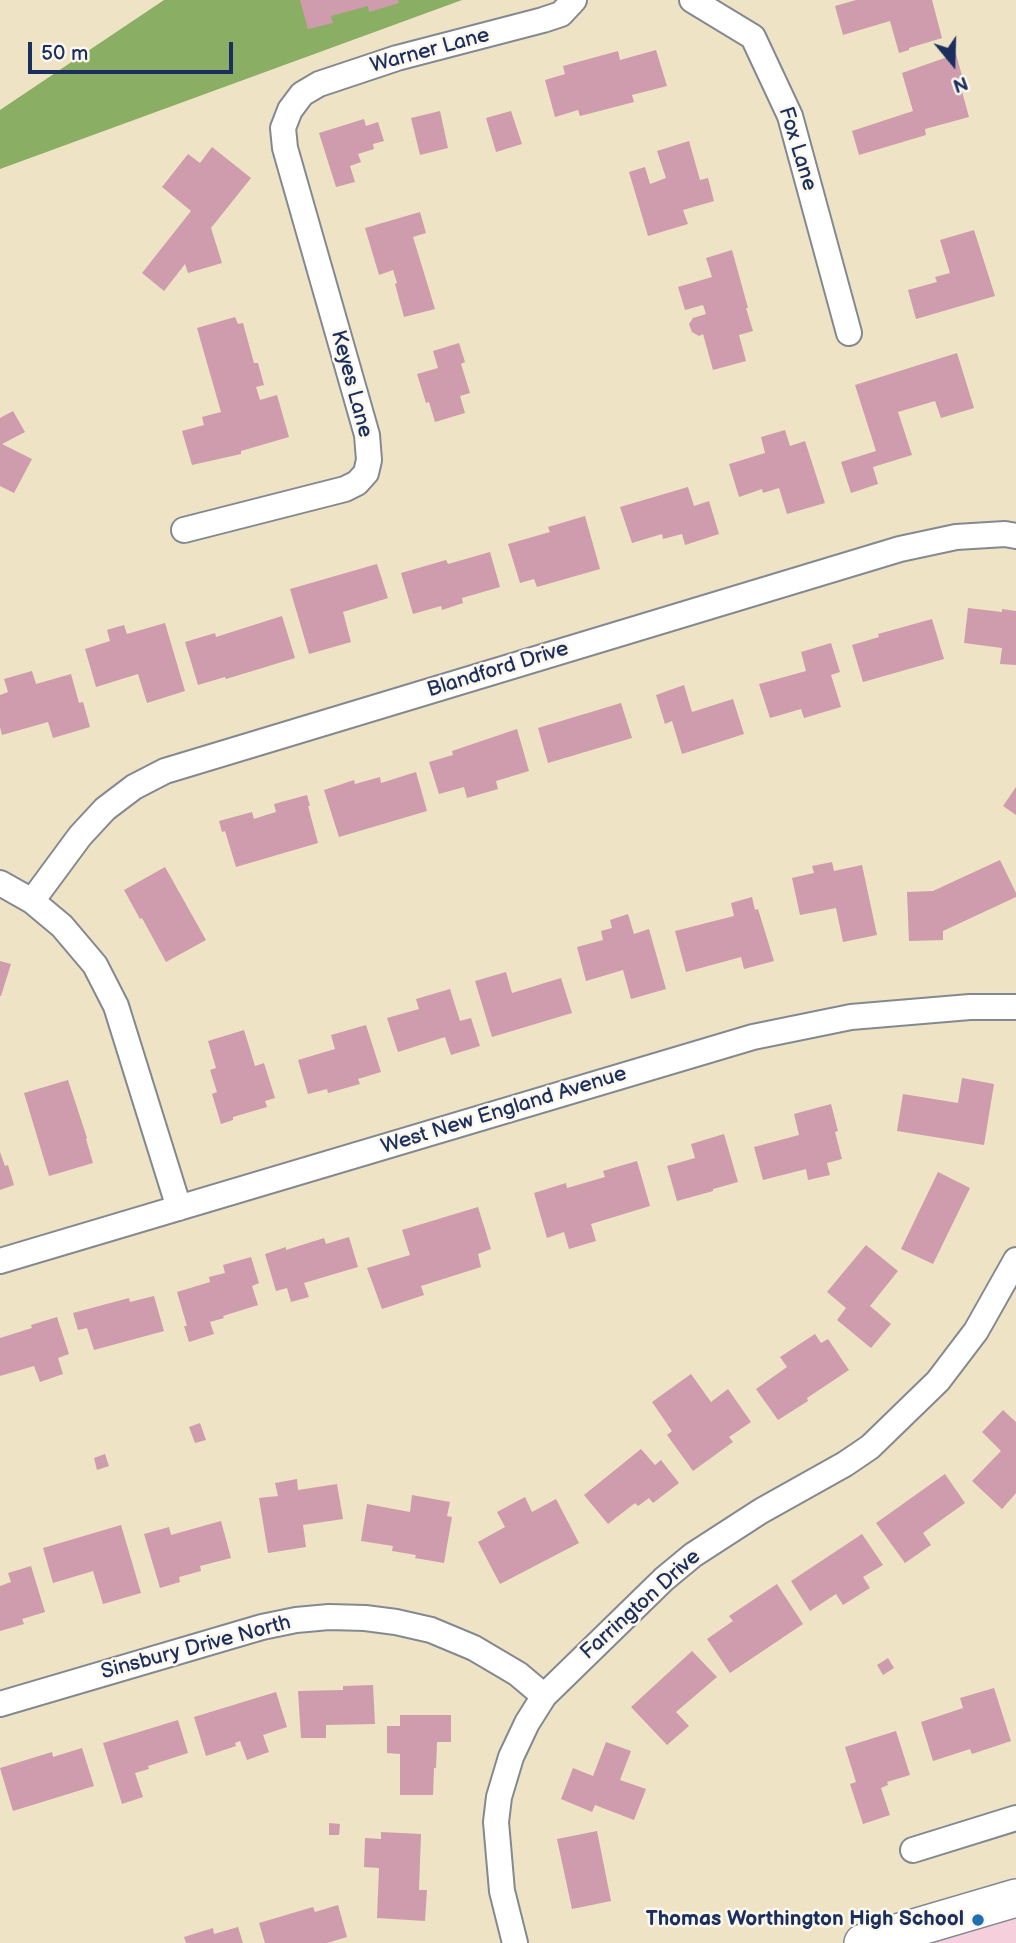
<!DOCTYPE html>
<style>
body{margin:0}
#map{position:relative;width:1016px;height:1943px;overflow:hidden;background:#eee3c4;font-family:"Balsamiq Sans",sans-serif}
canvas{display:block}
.north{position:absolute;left:918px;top:28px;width:70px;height:70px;-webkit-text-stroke:5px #fbf7ec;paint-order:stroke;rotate:161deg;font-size:19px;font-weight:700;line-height:28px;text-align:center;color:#1b2f5e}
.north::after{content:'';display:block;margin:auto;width:24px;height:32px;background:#1b2f5e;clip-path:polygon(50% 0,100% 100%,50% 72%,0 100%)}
.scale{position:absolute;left:28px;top:42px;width:205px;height:32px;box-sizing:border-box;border:4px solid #1b2f5e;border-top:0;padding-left:9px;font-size:21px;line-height:24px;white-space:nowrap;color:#1b2f5e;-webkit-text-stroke:5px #fbf7ec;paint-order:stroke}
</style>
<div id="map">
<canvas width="1016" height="1943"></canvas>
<div class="north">N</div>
<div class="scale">50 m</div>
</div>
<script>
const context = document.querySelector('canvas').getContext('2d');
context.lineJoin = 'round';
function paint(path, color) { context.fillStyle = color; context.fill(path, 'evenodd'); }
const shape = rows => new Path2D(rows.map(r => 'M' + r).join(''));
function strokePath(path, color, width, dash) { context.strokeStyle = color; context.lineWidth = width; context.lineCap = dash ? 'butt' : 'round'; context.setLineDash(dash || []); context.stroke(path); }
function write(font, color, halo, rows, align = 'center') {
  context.font = font + ' "Balsamiq Sans",sans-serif'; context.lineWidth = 5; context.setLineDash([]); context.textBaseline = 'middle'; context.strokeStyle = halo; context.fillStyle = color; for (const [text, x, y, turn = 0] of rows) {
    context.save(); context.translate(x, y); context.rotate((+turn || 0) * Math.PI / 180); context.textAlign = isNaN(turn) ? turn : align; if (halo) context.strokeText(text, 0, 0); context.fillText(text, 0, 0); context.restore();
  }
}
const built = shape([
 [1016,1897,1016,1943,864,1943]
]);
const forest = shape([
 [164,0,462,0,0,169,0,110]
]);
const building = shape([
 [300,0,398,0,399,3,369,12,368,6,331,16,333,23,308,29],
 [856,0,932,0,942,38,909,48,909,50,899,53,890,21,843,35,835,6],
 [656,50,667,86,632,95,634,102,580,116,578,110,555,117,545,80,565,74,563,66,618,51,620,60],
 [956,54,964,83,960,84,969,117,925,129,926,135,859,155,852,131,913,111,902,73],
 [440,111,448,148,420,155,411,118],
 [511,111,522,144,496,152,486,118],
 [364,119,366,126,378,122,384,141,373,144,374,149,358,154,361,162,350,166,355,182,336,187,319,133],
 [689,141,700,180,708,178,714,201,683,210,688,224,648,236,629,172,645,167,650,184,666,178,657,151],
 [212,147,251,178,211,228,222,263,188,273,185,264,164,291,142,273,191,211,162,187,188,154,200,163],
 [420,212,426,233,413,237,435,309,404,317,395,284,397,283,393,270,379,275,365,228],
 [974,230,995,296,916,319,908,290,937,282,935,277,950,273,940,240],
 [732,250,748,308,746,308,753,331,739,335,746,361,713,370,703,334,699,336,692,332,689,324,693,318,706,314,703,305,685,310,678,287,712,277,706,258],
 [235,317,238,324,243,323,254,363,258,363,264,385,256,387,260,400,277,395,289,437,241,451,241,454,192,465,182,431,204,425,202,417,221,412,197,328],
 [459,343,465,362,461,364,470,393,460,396,465,413,435,422,429,402,426,403,417,374,438,368,433,351],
 [957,353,974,408,941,418,935,401,898,412,912,455,873,467,878,484,851,493,841,462,876,451,855,385],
 [13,411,25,432,2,444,32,459,14,493,0,486,0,418],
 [785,430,790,446,805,441,825,503,787,514,779,488,763,493,762,489,739,497,729,464,765,453,761,437],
 [688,487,694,506,709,501,719,534,685,545,682,534,663,539,662,534,632,543,620,507],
 [585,516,600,569,537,587,534,579,520,583,508,544,550,532,548,527],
 [490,552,500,587,462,598,463,603,442,610,441,606,413,614,401,573,446,560,448,564],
 [377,564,388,598,343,612,351,642,309,654,290,589],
 [968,608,1002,612,1002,609,1016,611,1016,665,1000,664,1002,648,964,643],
 [282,616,295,658,226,679,225,677,198,685,185,642,215,633,216,637],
 [932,619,944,659,863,682,852,645,879,637,878,634],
 [165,623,185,691,147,703,138,674,96,687,85,649,110,641,107,630,124,625,127,634],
 [831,643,840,672,831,675,841,707,804,718,801,709,770,718,759,684,806,671,801,652],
 [32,671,36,684,71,674,79,703,83,702,90,727,53,738,48,722,2,735,0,727,0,695,8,692,4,679],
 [684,685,692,712,733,699,744,734,682,754,672,721,665,724,656,695],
 [621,703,632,738,548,763,538,728],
 [517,729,529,771,496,781,498,789,467,798,464,787,439,794,429,762,453,755,452,751],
 [416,772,427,811,339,837,324,790,354,780,355,784,380,777,381,783],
 [1016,787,1016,815,1003,806],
 [307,795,310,806,308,806,318,843,236,867,225,831,222,832,219,821,252,812,254,819,266,815,276,812,274,804],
 [1000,860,1016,893,1016,897,943,931,943,940,909,941,907,892,933,891],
 [832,862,834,871,862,865,877,935,843,942,836,908,800,915,792,878,814,873,812,866],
 [165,867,206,940,166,962,142,918,140,919,124,890],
 [752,897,755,910,758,909,774,961,744,969,741,957,686,972,675,931,734,916,731,903],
 [628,914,634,934,649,929,666,989,631,999,623,970,586,981,577,947,603,940,601,931,612,928,610,920],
 [0,961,11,964,1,996,0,996],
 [506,972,512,993,561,978,572,1013,492,1037,475,981],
 [450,989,460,1021,471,1018,480,1046,451,1055,445,1037,398,1052,387,1018,419,1009,416,999],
 [366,1025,381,1072,358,1079,360,1084,328,1093,327,1089,308,1094,298,1060,335,1049,331,1035],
 [244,1030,255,1066,264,1063,275,1098,265,1101,267,1107,233,1117,233,1120,221,1124,212,1094,217,1092,210,1070,216,1068,208,1041],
 [962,1078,994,1084,984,1145,897,1131,903,1094,958,1103],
 [68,1080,87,1138,86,1139,93,1163,49,1176,24,1093],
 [831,1104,838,1131,835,1132,842,1159,827,1163,830,1175,808,1180,806,1169,763,1180,754,1147,799,1135,794,1114],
 [724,1134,738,1182,713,1189,713,1191,677,1201,667,1166,695,1158,691,1144],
 [0,1152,5,1166,8,1165,14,1185,0,1190],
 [637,1161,650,1206,591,1224,596,1241,569,1249,564,1232,547,1238,534,1193,566,1183,567,1188,605,1177,603,1171],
 [938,1172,970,1188,933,1264,901,1249],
 [478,1207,491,1249,478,1254,481,1267,421,1286,424,1295,382,1309,367,1268,410,1255,402,1230],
 [349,1237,358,1267,304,1283,309,1297,291,1302,287,1288,276,1291,265,1254,286,1247,286,1250,324,1238,326,1244],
 [866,1245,898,1271,870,1306,891,1324,871,1348,837,1320,846,1308,827,1292],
 [251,1257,259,1283,252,1286,258,1305,223,1316,224,1318,210,1322,214,1334,189,1342,184,1326,187,1326,177,1292,210,1282,209,1277,225,1273,223,1265],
 [154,1296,164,1331,94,1350,87,1328,78,1330,73,1313,129,1298,130,1302],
 [57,1317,69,1354,58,1358,63,1374,40,1382,34,1366,0,1376,0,1338,32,1328,31,1325],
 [815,1334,821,1343,828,1339,849,1370,807,1398,808,1401,778,1420,756,1389,787,1367,780,1357],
 [691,1374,711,1402,728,1389,751,1422,729,1437,733,1442,693,1471,667,1435,672,1431,652,1402],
 [1003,1410,1016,1422,1016,1493,1002,1509,972,1481,1001,1451,982,1432],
 [200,1423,206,1440,195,1443,189,1427],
 [641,1449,655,1465,661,1460,679,1483,653,1503,649,1498,638,1506,635,1503,608,1524,584,1495],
 [105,1454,109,1466,97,1470,94,1458],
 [945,1474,965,1503,923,1533,931,1545,905,1563,876,1523],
 [297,1479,298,1490,337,1484,343,1519,303,1525,306,1547,268,1553,259,1498,278,1496,275,1483],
 [412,1495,450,1502,447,1516,452,1517,444,1563,415,1558,416,1555,392,1551,393,1546,361,1541,367,1504,410,1512],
 [525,1497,532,1512,556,1499,579,1543,500,1584,478,1542,505,1527,497,1512],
 [221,1521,231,1558,200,1566,201,1571,179,1577,180,1582,160,1588,144,1534,169,1527,171,1535],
 [121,1525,141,1593,103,1604,93,1571,53,1583,43,1548],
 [862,1534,883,1565,863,1577,870,1588,843,1605,836,1594,810,1611,791,1581],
 [31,1566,45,1612,22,1619,24,1624,0,1631,0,1586,11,1582,8,1573],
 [777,1584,803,1624,730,1673,707,1639,733,1621,729,1616],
 [692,1651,717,1677,676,1712,689,1726,667,1745,631,1707],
 [888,1658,894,1668,883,1675,877,1665],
 [373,1685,375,1724,326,1725,326,1738,301,1738,298,1691,343,1690,343,1686],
 [994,1688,1011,1741,972,1754,970,1749,933,1761,921,1722,963,1708,960,1698],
 [276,1692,287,1727,263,1735,269,1752,247,1760,240,1741,235,1743,236,1746,206,1756,194,1717],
 [400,1715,451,1715,451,1742,437,1742,436,1768,434,1768,433,1795,400,1795,400,1754,387,1753,387,1726,400,1726],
 [178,1720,188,1753,148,1766,149,1769,135,1773,143,1797,122,1804,103,1743],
 [896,1731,910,1775,887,1782,888,1785,881,1788,890,1815,863,1824,850,1784,856,1782,845,1747],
 [606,1742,631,1751,620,1780,646,1789,634,1820,595,1805,592,1812,561,1799,573,1768,593,1776],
 [82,1748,94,1786,13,1811,0,1768,52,1752,53,1757],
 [329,1823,340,1824,339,1835,329,1835],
 [597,1831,611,1901,572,1909,557,1839],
 [381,1832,421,1834,419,1890,427,1890,425,1921,377,1918,379,1868,364,1867,365,1838,381,1839],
 [338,1905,347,1937,327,1943,265,1943,259,1923,313,1907,315,1912],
 [238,1927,243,1943,186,1943,184,1937,213,1928,214,1934]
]);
const street = shape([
 [692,0,753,37,790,116,849,333],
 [184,530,345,489,357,483,366,473,369,460,367,435,285,148,283,128,290,110,302,94,319,84,397,58,543,20,561,14,574,0],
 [0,883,32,901,62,926,95,965,116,1006,179,1208],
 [32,901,80,836,105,809,134,787,165,771,900,549,956,537,1005,534,1016,536],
 [0,1261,753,1037,851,1017,970,1007,1016,1007],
 [0,1704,262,1627,296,1620,329,1617,365,1618,396,1622,431,1630,474,1648,518,1674,544,1696],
 [913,1850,1016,1818],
 [515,1943,502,1891,496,1822,499,1797,511,1757,527,1723,544,1696,664,1579,693,1555,761,1511,845,1464,870,1447,938,1381,976,1331,1016,1260]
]);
const primary = shape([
 [863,1943,1016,1898]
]);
const markers = [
 [978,1920,7,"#1f6fb2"]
];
const streetNames = [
 ["Warner Lane",430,51,-15],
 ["Fox Lane",797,149,73],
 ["Keyes Lane",351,384,75],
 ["Blandford Drive",498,670,-17],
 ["West New England Avenue",504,1111,-17],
 ["Farrington Drive",641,1605,-42],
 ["Sinsbury Drive North",196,1648,-15]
];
const poiNames = [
 ["Thomas Worthington High School",964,1920]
];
paint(built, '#f5cfdb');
paint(forest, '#8aae63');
paint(building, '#ce9cad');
strokePath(street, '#848991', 28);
strokePath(primary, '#848991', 40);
strokePath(street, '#fff', 24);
strokePath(primary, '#fff', 37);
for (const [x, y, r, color] of markers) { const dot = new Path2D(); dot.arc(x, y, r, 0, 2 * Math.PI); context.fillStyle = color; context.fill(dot); strokePath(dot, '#fbf7ec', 2.5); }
write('21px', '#1b2f5e', '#fbf7ec', streetNames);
write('bold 21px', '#1b2f5e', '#fbf7ec', poiNames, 'right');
</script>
